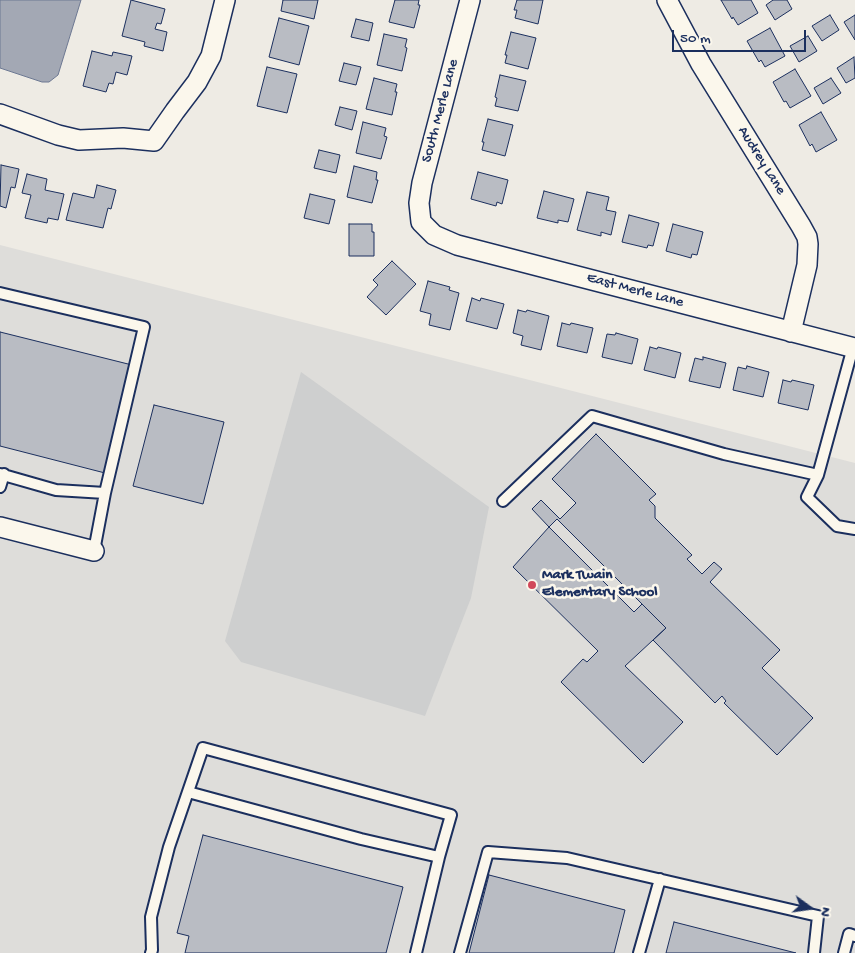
<!DOCTYPE html>
<style>
body{margin:0}
#map{position:relative;width:855px;height:953px;overflow:hidden;background:#eeebe4;font-family:"Gochi Hand",sans-serif}
canvas{display:block}
.north{position:absolute;left:785px;top:883px;width:50px;height:50px;-webkit-text-stroke:4px #fbf7ec;paint-order:stroke;rotate:104deg;font-size:14px;font-weight:700;line-height:20px;text-align:center;color:#1b2f5e}
.north::after{content:'';display:block;margin:auto;width:18px;height:22px;background:#1b2f5e;clip-path:polygon(50% 0,100% 100%,50% 72%,0 100%)}
.scale{position:absolute;left:672px;top:30px;width:134px;height:22px;box-sizing:border-box;border:2px solid #1b2f5e;border-top:0;padding-left:6px;font-size:15px;line-height:18px;white-space:nowrap;color:#1b2f5e;-webkit-text-stroke:4px #fbf7ec;paint-order:stroke}
</style>
<div id="map">
<canvas width="855" height="953"></canvas>
<div class="north">N</div>
<div class="scale">50 m</div>
</div>
<script>
const context = document.querySelector('canvas').getContext('2d');
context.lineJoin = 'round';
function paint(path, color) { context.fillStyle = color; context.fill(path, 'evenodd'); }
const shape = rows => new Path2D(rows.map(r => 'M' + r).join(''));
function strokePath(path, color, width, dash) { context.strokeStyle = color; context.lineWidth = width; context.lineCap = dash ? 'butt' : 'round'; context.setLineDash(dash || []); context.stroke(path); }
function write(font, color, halo, rows, align = 'center') {
  context.font = font + ' "Gochi Hand",sans-serif'; context.lineWidth = 5; context.setLineDash([]); context.textBaseline = 'middle'; context.strokeStyle = halo; context.fillStyle = color; for (const [text, x, y, turn = 0] of rows) {
    context.save(); context.translate(x, y); context.rotate((+turn || 0) * Math.PI / 180); context.textAlign = isNaN(turn) ? turn : align; if (halo) context.strokeText(text, 0, 0); context.fillText(text, 0, 0); context.restore();
  }
}
const built = shape([
 [0,245,855,463,855,953,0,953]
]);
const green = shape([
 [301,372,489,507,471,598,425,716,241,662,225,641]
]);
const water = shape([
 [0,0,81,0,58,75,49,82,42,82,0,68,0,0]
]);
const building = shape([
 [131,0,165,9,161,24,157,23,155,29,167,32,163,51,144,46,145,42,122,36,131,0],
 [283,0,318,0,314,19,281,11,283,0],
 [395,0,419,0,418,5,420,5,414,28,389,22,395,0],
 [517,0,543,0,538,24,515,18,517,10,514,10,517,0],
 [721,0,751,0,758,13,738,25,733,17,732,19,721,0],
 [773,0,787,0,792,9,775,20,766,5,773,0],
 [830,15,839,30,822,41,812,26,830,15],
 [855,15,855,40,844,22,855,15],
 [279,18,309,26,299,65,269,57,279,18],
 [356,19,373,23,369,41,351,37,356,19],
 [770,28,785,56,765,67,761,60,759,62,747,41,770,28],
 [511,32,536,38,528,69,505,63,507,55,505,55,511,32],
 [384,34,407,39,405,47,407,48,402,71,377,65,384,34],
 [808,36,817,51,799,62,790,46,808,36],
 [92,51,112,56,113,52,132,56,127,75,116,72,113,84,109,83,106,92,83,86,92,51],
 [854,57,855,78,846,83,837,68,854,57],
 [344,63,361,67,356,85,339,81,344,63],
 [267,67,297,74,287,113,257,106,267,67],
 [795,69,811,96,790,108,786,101,784,102,773,82,795,69],
 [500,75,526,81,518,111,495,106,497,98,495,97,500,75],
 [374,78,397,84,395,92,397,92,392,115,366,109,374,78],
 [831,78,841,93,823,104,814,88,831,78],
 [340,107,357,111,352,130,335,125,340,107],
 [821,112,837,140,816,152,812,144,810,146,799,125,821,112],
 [488,119,513,125,505,156,482,150,484,142,482,142,488,119],
 [363,122,386,128,384,136,387,137,381,159,356,153,363,122],
 [319,150,340,155,336,173,314,168,319,150],
 [1,165,19,169,15,188,11,187,6,208,0,206,1,165],
 [354,166,377,172,376,180,378,180,372,203,347,197,354,166],
 [478,172,508,180,502,204,497,202,496,206,471,199,478,172],
 [27,174,47,179,45,190,64,194,58,220,48,218,47,223,25,218,31,195,22,193,27,174],
 [97,185,116,190,111,209,108,208,103,228,66,220,73,193,94,198,97,185],
 [544,191,574,199,568,222,558,220,558,223,537,218,544,191],
 [587,192,609,197,606,210,616,212,611,235,601,232,601,236,577,230,587,192],
 [310,194,335,200,329,224,304,218,310,194],
 [629,215,659,223,653,246,648,245,647,248,622,242,629,215],
 [349,224,372,224,372,232,374,232,374,256,349,256,349,224],
 [673,224,703,232,697,255,692,254,691,258,666,251,673,224],
 [392,261,416,284,386,315,367,297,378,285,373,280,392,261],
 [428,281,450,287,449,290,459,293,450,330,429,325,431,314,420,311,428,281],
 [472,298,480,301,481,298,504,304,497,329,466,321,472,298],
 [518,310,526,312,527,310,549,316,541,350,521,345,523,336,513,333,518,310],
 [562,323,570,325,571,323,593,328,587,353,557,346,562,323],
 [0,332,132,365,105,473,0,446,0,332],
 [616,333,638,339,632,364,602,357,607,334,615,335,616,333],
 [650,347,657,349,658,347,681,353,675,378,644,370,650,347],
 [703,357,726,363,720,388,689,381,695,358,703,360,703,357],
 [747,366,769,372,763,397,733,390,738,367,746,369,747,366],
 [783,380,791,382,792,380,814,385,808,410,778,403,783,380],
 [154,405,224,422,203,504,133,486,154,405],
 [596,434,656,494,649,500,655,506,655,518,692,555,687,559,702,574,714,562,722,569,710,582,780,650,762,668,813,718,777,755,724,703,726,701,722,696,715,703,653,640,666,628,557,519,549,527,532,509,541,500,560,519,576,503,552,479,596,434],
 [549,527,634,612,642,604,666,628,625,666,683,722,643,763,561,682,583,659,587,662,598,651,513,567,549,527],
 [203,835,403,887,386,953,185,953,189,936,177,933,203,835],
 [489,875,625,910,614,953,469,953,489,875],
 [674,922,796,953,666,953,674,922]
]);
const lane = shape([
 [0,293,144,327,105,493,56,490,0,474],
 [853,347,818,475,807,497,837,526,855,529],
 [0,487,4,474],
 [503,501,592,416,724,454,818,475],
 [94,551,105,493],
 [188,792,361,839,439,857],
 [151,953,152,950,151,917,169,847,203,748,451,815,439,857,416,953],
 [460,953,488,852,567,858,818,916,814,953],
 [639,953,660,879],
 [844,953,849,934,855,936]
]);
const street = shape([
 [470,0,422,183,419,203,421,222,434,235,457,245,855,348],
 [667,0,701,64,801,226,807,237,808,244,807,265,791,332],
 [0,114,58,135,79,140,123,138,154,141,175,111,197,82,211,56,225,0],
 [0,527,94,551]
]);
const markers = [
 [532,585,5,"#d1495b"]
];
const streetNames = [
 ["South Merle Lane",441,111,-75],
 ["Audrey Lane",761,161,58],
 ["East Merle Lane",635,291,15]
];
const poiNames = [
 ["Mark Twain",542,576],
 ["Elementary School",542,593]
];
paint(built, '#deddda');
paint(green, '#cecfcf');
paint(water, '#a3a8b4');
strokePath(water, '#6d7892', 1);
paint(building, '#b9bcc3');
strokePath(building, '#1b2f5e', 1);
strokePath(lane, '#1b2f5e', 14);
strokePath(street, '#1b2f5e', 22);
strokePath(lane, '#fbf7ec', 10);
strokePath(street, '#fbf7ec', 19);
for (const [x, y, r, color] of markers) { const dot = new Path2D(); dot.arc(x, y, r, 0, 2 * Math.PI); context.fillStyle = color; context.fill(dot); strokePath(dot, '#fbf7ec', 2); }
write('15px', '#1b2f5e', '#fbf7ec', streetNames);
write('bold 15px', '#1b2f5e', '#fbf7ec', poiNames, 'left');
</script>
